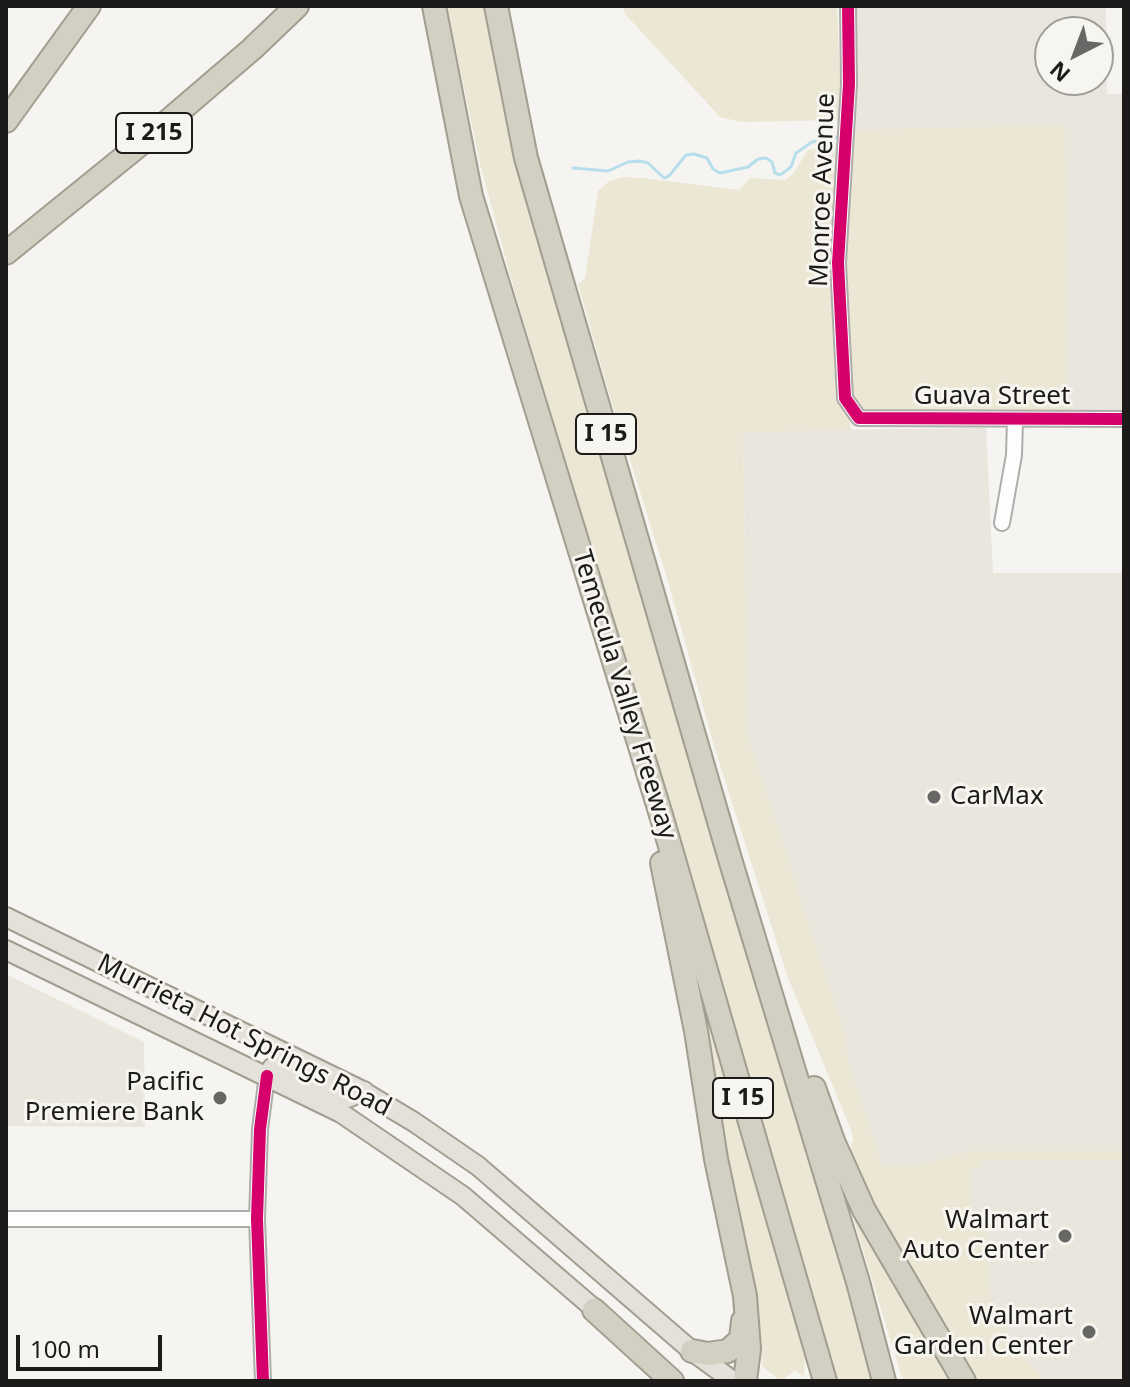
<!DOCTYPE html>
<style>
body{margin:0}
#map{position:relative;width:1130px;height:1387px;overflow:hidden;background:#f5f4f1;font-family:"Noto Sans",sans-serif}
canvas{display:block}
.frame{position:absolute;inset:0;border:8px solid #1c1b19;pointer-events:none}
.north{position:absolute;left:1034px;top:16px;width:80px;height:80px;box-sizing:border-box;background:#f7f5ef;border:2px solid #9f9e99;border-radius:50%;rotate:222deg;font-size:22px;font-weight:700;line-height:32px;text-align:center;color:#1c1b19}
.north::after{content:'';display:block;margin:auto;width:28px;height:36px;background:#686765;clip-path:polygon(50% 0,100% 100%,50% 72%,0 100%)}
.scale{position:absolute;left:16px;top:1335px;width:146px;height:36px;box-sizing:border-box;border:4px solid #1c1b19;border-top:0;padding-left:10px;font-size:24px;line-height:28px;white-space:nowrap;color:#1c1b19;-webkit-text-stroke:6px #f7f5ef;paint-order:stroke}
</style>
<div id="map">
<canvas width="1130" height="1387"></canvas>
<div class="frame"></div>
<div class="north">N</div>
<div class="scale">100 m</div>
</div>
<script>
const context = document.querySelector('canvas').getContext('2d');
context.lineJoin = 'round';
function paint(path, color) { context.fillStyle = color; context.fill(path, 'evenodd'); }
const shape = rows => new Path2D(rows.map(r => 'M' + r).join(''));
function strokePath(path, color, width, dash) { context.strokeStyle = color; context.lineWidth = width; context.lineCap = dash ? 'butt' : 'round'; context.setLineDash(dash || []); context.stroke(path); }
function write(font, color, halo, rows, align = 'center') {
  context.font = font + ' "Noto Sans",sans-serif'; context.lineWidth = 6; context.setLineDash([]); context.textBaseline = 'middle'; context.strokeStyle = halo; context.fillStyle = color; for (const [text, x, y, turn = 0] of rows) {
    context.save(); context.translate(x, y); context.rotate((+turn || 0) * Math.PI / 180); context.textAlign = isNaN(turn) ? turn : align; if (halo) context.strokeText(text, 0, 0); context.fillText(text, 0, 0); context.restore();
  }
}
const built = shape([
 [856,6,1106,6,1107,94,1124,94,1124,415,1068,415,853,130,857,50],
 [1050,32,1098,32,1098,80,1050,80],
 [986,428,993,573,1124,573,1124,1381,1025,1381,970,1305,970,1151,915,1166,882,1167,848,1061,845,1033,748,738,743,431],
 [6,974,144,1042,145,1127,6,1126]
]);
const green = shape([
 [447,6,487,6,876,1381,836,1381,514,289,480,164],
 [623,6,837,6,842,120,741,122,720,117,625,14],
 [1065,125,1068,415,864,411,854,399,849,384,846,209,853,130],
 [839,144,835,190,837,388,840,402,850,420,851,430,743,432,748,738,845,1033,848,1061,882,1166,915,1166,970,1151,1124,1151,1124,1160,981,1160,980,1168,970,1169,970,1212,985,1212,986,1217,989,1293,1014,1346,1045,1381,979,1381,889,1237,849,1156,853,1140,851,1130,788,978,714,746,667,578,609,393,578,284,585,278,598,191,608,182,622,177,642,178,739,190,750,178,785,180,793,174,808,150],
 [695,978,805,1353,804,1377,795,1370,781,1381,762,1366,760,1340],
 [844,1188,961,1381,903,1381]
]);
const stream = shape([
 [573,168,608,171,628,162,640,161,648,163,664,178,669,176,686,155,694,154,707,158,713,169,720,173,748,167,758,159,766,158,772,162,775,173,780,175,791,167,796,153,812,142,842,136]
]);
const minor = shape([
 [848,6,849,84,838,263,845,398,859,418,1124,419],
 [1002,523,1014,455,1015,420],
 [6,1219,257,1219],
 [263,1381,257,1219,260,1129,267,1076]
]);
const major = shape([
 [6,917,359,1089,414,1122,478,1166,692,1351,733,1381],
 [6,950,341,1113,463,1196,605,1318],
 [267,1076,272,1068,287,1068,348,1098,364,1091]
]);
const highway = shape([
 [434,6,471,196,661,815,825,1381],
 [496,6,526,158,730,859,858,1282,884,1381],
 [6,121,89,6],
 [6,253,154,133,252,49,297,6],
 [662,863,696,1031,716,1159,745,1296,749,1349,745,1381],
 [814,1088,833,1141,864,1210,964,1381],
 [594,1310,672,1381],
 [692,1351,708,1354,728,1351,741,1339,743,1321]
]);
const cycleway = shape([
 [848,6,849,84,838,263,845,398,859,418,1124,419],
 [263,1381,257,1219,260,1129,267,1076]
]);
const markers = [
 [934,797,8,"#686765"],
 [220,1098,8,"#686765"],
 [1065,1236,8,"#686765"],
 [1089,1332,8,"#686765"]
];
const shields = [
 [154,133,76],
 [606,434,60],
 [743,1098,60]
];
const shieldNames = [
 ["I 215",154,133],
 ["I 15",606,434],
 ["I 15",743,1098]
];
const streetNames = [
 ["Monroe Avenue",823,190,-88],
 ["Guava Street",992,397],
 ["Temecula Valley Freeway",624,695,73],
 ["Murrieta Hot Springs Road",244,1036,27]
];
const poiNames = [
 ["CarMax",950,797,"left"],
 ["Pacific",204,1083],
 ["Premiere Bank",204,1113],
 ["Walmart",1049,1221],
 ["Auto Center",1049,1251],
 ["Walmart",1073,1317],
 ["Garden Center",1073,1347]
];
paint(built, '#e8e6dd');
paint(green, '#ece7d5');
strokePath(stream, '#b7deeb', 3);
strokePath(minor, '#aeadab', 18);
strokePath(major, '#a19e90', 22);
strokePath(highway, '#a19e90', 26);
strokePath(minor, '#fefdfd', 14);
strokePath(major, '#e4e1da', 18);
strokePath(highway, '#d2cfc3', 22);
strokePath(cycleway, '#d6006c', 12);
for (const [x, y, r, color] of markers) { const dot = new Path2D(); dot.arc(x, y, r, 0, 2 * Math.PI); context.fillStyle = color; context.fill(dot); strokePath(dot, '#f7f5ef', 3); }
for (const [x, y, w] of shields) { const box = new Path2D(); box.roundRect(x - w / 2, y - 20, w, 40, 6); context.fillStyle = '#f7f5ef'; context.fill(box); strokePath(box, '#1c1b19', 2); }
write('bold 24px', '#1c1b19', null, shieldNames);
write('26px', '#1c1b19', '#f7f5ef', streetNames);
write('26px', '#1c1b19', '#f7f5ef', poiNames, 'right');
</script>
